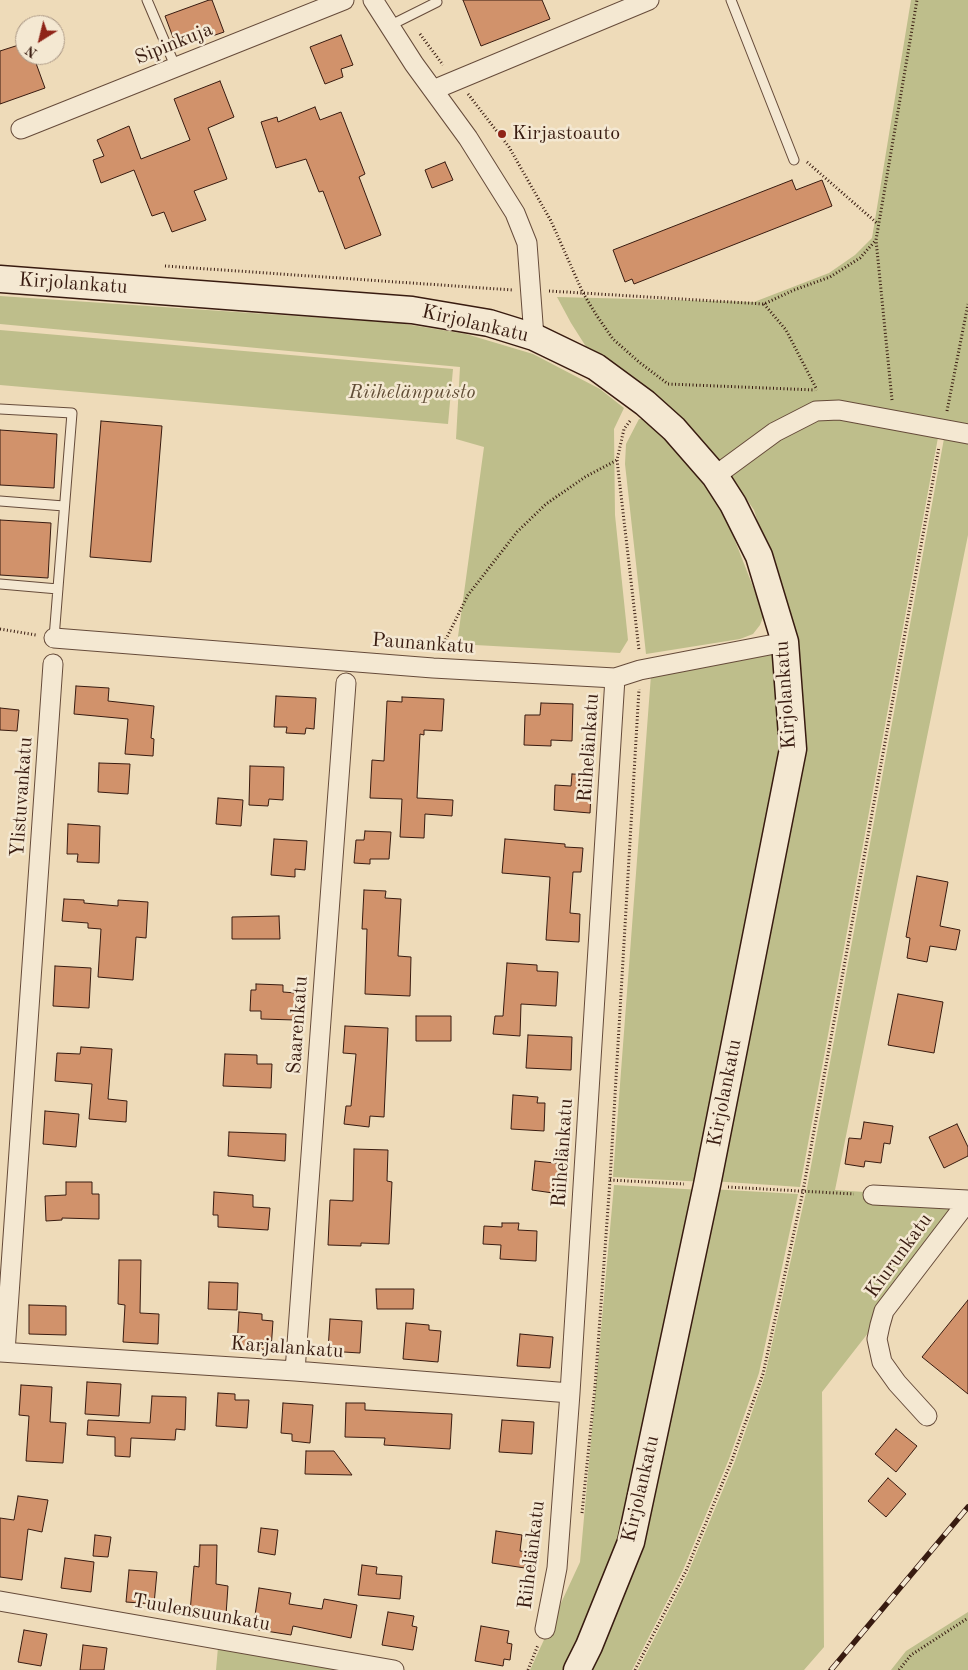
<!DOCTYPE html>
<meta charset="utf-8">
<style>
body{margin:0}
#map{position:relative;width:968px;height:1670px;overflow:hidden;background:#eedbb9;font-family:"Old Standard TT",serif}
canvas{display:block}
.north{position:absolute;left:15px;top:15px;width:50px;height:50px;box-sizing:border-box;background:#f4e8d2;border:1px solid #a99684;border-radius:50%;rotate:216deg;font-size:14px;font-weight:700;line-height:20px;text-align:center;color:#381b10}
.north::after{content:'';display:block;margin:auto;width:18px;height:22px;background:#8f2418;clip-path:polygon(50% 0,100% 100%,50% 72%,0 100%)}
</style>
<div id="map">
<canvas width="968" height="1670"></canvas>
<div class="north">N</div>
</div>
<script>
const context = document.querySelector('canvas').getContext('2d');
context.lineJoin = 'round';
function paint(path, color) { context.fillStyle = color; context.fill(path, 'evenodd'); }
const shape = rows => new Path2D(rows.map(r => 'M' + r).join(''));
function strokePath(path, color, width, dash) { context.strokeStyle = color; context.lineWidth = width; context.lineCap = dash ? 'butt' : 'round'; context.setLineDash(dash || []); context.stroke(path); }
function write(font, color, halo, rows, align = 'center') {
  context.font = font + ' "Old Standard TT",serif'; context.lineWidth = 5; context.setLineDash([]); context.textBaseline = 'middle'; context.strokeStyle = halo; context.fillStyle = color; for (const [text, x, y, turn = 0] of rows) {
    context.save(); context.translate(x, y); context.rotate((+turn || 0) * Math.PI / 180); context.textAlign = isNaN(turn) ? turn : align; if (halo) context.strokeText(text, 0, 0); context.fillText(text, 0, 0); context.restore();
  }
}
const green = shape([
 [911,0,968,0,968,430,816,402,762,430,717,472,597,364,571,323,557,297,754,302,829,273,855,255,872,238],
 [0,296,399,323,466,334,533,354,600,389,624,408,614,429,615,515,628,640,620,653,457,644,484,447,456,439,460,367,0,324],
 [0,330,453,369,448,424,0,385],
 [821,413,939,432,800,1187,712,1181,797,750,790,628,754,510,727,470],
 [639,419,645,419,674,447,709,489,727,520,764,615,760,625,753,634,740,639,646,654,625,464,626,444],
 [945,433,968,437,968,535,835,1190,968,1199,968,1205,822,1392,824,1647,804,1670,638,1670,688,1573,735,1461,765,1375,807,1188],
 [778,649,789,749,705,1182,613,1177,651,675],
 [614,1185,702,1190,627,1541,571,1670,530,1670,580,1562],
 [710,1189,798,1194,759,1373,729,1459,683,1570,632,1670,581,1670,595,1643],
 [968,1612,968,1670,891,1670,906,1651],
 [218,1647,355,1670,216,1670]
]);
const building = shape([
 [209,0,212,0,224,32,177,48,165,16,209,0],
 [463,0,542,0,550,19,481,46,463,0],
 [341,35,353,65,341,69,343,77,325,84,310,47,341,35],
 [25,43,25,55,33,55,45,88,0,104,0,51,25,43],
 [220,81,234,117,208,128,227,179,194,191,206,220,172,232,164,212,152,216,134,170,101,183,93,160,104,156,97,140,129,126,141,159,190,140,174,99,220,81],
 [315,107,320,120,341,112,365,174,359,177,381,235,345,249,323,191,319,192,306,159,276,168,261,122,277,117,278,122,315,107],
 [445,162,453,180,432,188,425,170,445,162],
 [792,180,796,190,822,180,832,206,634,284,632,279,625,282,613,250,792,180],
 [101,421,162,426,151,562,90,557,101,421],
 [0,430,57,434,54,488,0,485,0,430],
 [0,520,51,523,48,578,0,575,0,520],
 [76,686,109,688,108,701,154,706,151,738,154,739,153,756,125,754,128,719,74,714,76,686],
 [276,696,316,698,314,729,306,728,305,734,286,733,287,727,274,727,276,696],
 [402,697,444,699,442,731,424,730,424,735,420,734,417,798,453,800,452,816,425,814,424,838,400,837,402,799,370,798,372,760,384,761,387,701,402,702,402,697],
 [541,703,573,704,572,741,551,740,551,746,524,745,525,715,540,715,541,703],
 [0,708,19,710,17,731,0,730,0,708],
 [99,763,130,764,128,794,98,792,99,763],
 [250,766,284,767,283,800,269,799,268,806,249,805,250,766],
 [572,774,592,775,590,813,554,810,555,785,571,786,572,774],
 [218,798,243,800,241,826,216,824,218,798],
 [68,824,100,826,99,863,77,862,78,854,67,854,68,824],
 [365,831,391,832,389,859,370,859,370,864,354,863,356,840,364,840,365,831],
 [274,839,307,841,305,870,295,869,295,877,271,875,274,839],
 [505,839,565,844,565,847,583,848,581,872,573,872,570,913,580,914,579,942,546,940,550,877,502,873,505,839],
 [917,876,948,882,940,926,960,930,956,950,930,946,927,962,907,958,910,938,906,937,917,876],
 [364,890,386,891,385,898,401,899,398,956,411,957,410,996,365,994,367,929,362,929,364,890],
 [64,899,84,900,84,903,118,906,118,900,148,902,146,938,136,937,133,980,98,977,101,929,88,928,88,923,62,921,64,899],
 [279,916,280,939,232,939,232,917,279,916],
 [507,963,537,965,537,971,558,972,556,1006,521,1004,520,1036,493,1034,495,1016,503,1016,507,963],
 [55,966,91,968,89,1008,53,1006,55,966],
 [256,984,283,985,283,992,296,993,295,1020,261,1019,261,1011,250,1011,251,990,256,990,256,984],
 [898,994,943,1002,934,1053,888,1045,898,994],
 [416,1016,451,1016,451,1041,416,1041,416,1016],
 [345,1026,388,1028,384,1117,370,1116,369,1127,344,1124,346,1106,351,1106,356,1054,343,1053,345,1026],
 [528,1035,572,1037,571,1070,526,1068,528,1035],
 [81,1047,112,1049,108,1099,127,1101,126,1122,89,1119,92,1084,55,1081,57,1053,80,1054,81,1047],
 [225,1054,257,1055,257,1064,272,1064,271,1088,223,1086,225,1054],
 [513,1095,538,1097,537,1103,545,1103,544,1131,511,1129,513,1095],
 [45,1111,79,1114,76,1147,43,1144,45,1111],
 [864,1122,893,1126,890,1144,884,1143,881,1163,865,1161,864,1167,845,1164,849,1138,861,1139,864,1122],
 [957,1124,968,1147,968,1156,944,1168,929,1137,957,1124],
 [229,1132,286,1134,285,1161,228,1156,229,1132],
 [354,1149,388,1150,387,1181,392,1182,389,1244,361,1243,361,1246,328,1245,330,1200,353,1201,354,1149],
 [535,1161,564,1164,560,1194,532,1190,535,1161],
 [66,1182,92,1182,92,1194,99,1194,99,1219,62,1218,62,1220,46,1221,45,1196,66,1195,66,1182],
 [214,1192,253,1195,253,1207,270,1208,268,1230,218,1227,218,1215,213,1215,214,1192],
 [502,1223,519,1223,518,1230,537,1231,536,1261,500,1259,501,1245,483,1244,484,1226,502,1227,502,1223],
 [119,1260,141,1260,140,1313,159,1314,158,1344,123,1342,125,1305,118,1304,119,1260],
 [209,1282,238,1283,237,1310,208,1309,209,1282],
 [376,1289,414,1289,413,1309,377,1309,376,1289],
 [968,1300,968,1394,922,1357,968,1300],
 [29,1305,66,1306,66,1335,29,1334,29,1305],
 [239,1312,262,1314,262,1320,273,1321,271,1350,237,1347,239,1312],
 [330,1319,362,1321,360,1353,328,1351,330,1319],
 [406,1323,429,1325,429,1330,441,1331,438,1362,403,1359,406,1323],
 [520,1334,553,1337,550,1368,517,1366,520,1334],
 [87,1382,121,1384,119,1416,85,1414,87,1382],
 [21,1385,52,1387,50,1422,66,1423,63,1463,26,1461,29,1416,19,1415,21,1385],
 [218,1393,235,1394,235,1400,249,1400,247,1428,216,1426,218,1393],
 [152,1396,186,1397,185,1430,176,1429,175,1440,131,1438,130,1457,115,1456,115,1437,87,1435,88,1420,150,1423,152,1396],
 [283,1403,313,1405,310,1443,292,1441,292,1434,281,1433,283,1403],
 [346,1403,365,1403,365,1410,452,1414,450,1449,384,1445,385,1438,345,1437,346,1403],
 [502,1420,534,1422,532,1454,499,1452,502,1420],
 [896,1429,917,1446,896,1472,875,1454,896,1429],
 [306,1451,334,1451,352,1475,305,1474,306,1451],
 [888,1478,906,1494,886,1517,868,1501,888,1478],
 [18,1496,48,1500,42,1532,28,1529,22,1580,0,1577,0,1518,14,1520,18,1496],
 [261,1528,278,1530,275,1555,258,1552,261,1528],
 [496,1531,522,1535,520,1551,527,1552,525,1568,492,1563,496,1531],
 [95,1535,111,1537,108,1557,93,1556,95,1535],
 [200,1545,217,1545,216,1584,228,1586,226,1615,190,1612,194,1566,199,1567,200,1545],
 [65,1558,94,1562,91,1592,61,1588,65,1558],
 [362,1565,377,1567,376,1574,402,1576,400,1599,358,1595,362,1565],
 [129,1570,157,1572,154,1604,126,1602,129,1570],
 [259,1588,291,1593,289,1604,322,1609,324,1599,357,1605,351,1638,293,1626,291,1635,253,1629,259,1588],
 [388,1612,414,1616,412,1626,417,1627,413,1650,382,1645,388,1612],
 [481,1626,509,1631,507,1643,512,1644,510,1660,504,1659,503,1666,475,1661,481,1626],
 [24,1630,47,1634,41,1666,18,1662,24,1630],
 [83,1645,107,1648,104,1670,80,1670,83,1645]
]);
const path = shape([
 [420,34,443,65],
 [468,94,509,147,551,221,583,293,597,316,613,339,639,362,668,384,815,390],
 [807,162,878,224],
 [165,266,513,290],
 [549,291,764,304,794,290,830,277,860,258,876,240],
 [764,304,786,330,817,390],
 [892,400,876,240,917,0],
 [947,411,968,304],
 [630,421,624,429,617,460,639,650],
 [0,629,36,635],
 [441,649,468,595,517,532,546,504,585,477,617,460],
 [610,1180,684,1184],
 [728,1187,854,1194],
 [582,1513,595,1387,610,1180,639,689],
 [528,1670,538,1645],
 [635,1670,686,1571,732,1460,763,1374,803,1191,939,447],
 [899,1670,911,1655,968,1618]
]);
const lane = shape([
 [147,0,176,68],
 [731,0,794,160],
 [389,26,437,2,436,0],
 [0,409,72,413,54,638],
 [0,501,64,506],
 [0,584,58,589]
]);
const street = shape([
 [373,0,414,64,468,138,515,213,527,243,534,337],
 [433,90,649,0],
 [21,129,344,0],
 [715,476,775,432,816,411,839,410,968,434],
 [54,638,433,668,615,678,640,670,785,642],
 [873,1195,968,1200],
 [0,1352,295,1371,570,1393],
 [5,1352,53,664],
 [295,1371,346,683],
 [927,1416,897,1383,882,1362,877,1339,880,1325,884,1311,968,1201],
 [0,1601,394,1670],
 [545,1629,557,1568,570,1393,615,678]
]);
const secondary = shape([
 [0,279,412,310,489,323,534,337,596,367,645,403,674,429,715,476,733,504,759,556,785,642,793,749,707,1185,631,1542,589,1646,577,1670]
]);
const rail = shape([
 [831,1670,968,1507]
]);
const markers = [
 [502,134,5,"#8f2418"]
];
const streetNames = [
 ["Sipinkuja",174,44,-22],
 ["Kirjolankatu",73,284,4],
 ["Kirjolankatu",475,324,13],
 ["Paunankatu",423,644,4],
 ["Kirjolankatu",786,695,-94],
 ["Riihelänkatu",589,748,-86],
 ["Ylistuvankatu",22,797,-86],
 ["Saarenkatu",298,1025,-86],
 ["Kirjolankatu",725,1093,-79],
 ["Riihelänkatu",563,1153,-86],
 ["Kiurunkatu",899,1256,-54],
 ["Karjalankatu",287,1348,4],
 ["Kirjolankatu",641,1489,-77],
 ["Riihelänkatu",532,1555,-83],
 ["Tuulensuunkatu",201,1613,10]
];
const poiNames = [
 ["Kirjastoauto",512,134]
];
const parkNames = [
 ["Riihelänpuisto",412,393]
];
paint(green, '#bebe8b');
paint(building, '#d1926b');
strokePath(building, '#381b10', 1);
strokePath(lane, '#664b3a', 11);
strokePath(street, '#664b3a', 21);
strokePath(secondary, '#381b10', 29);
strokePath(path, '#381b10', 3, [1, 2.5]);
strokePath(lane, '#f4e8d2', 9);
strokePath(street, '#f4e8d2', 19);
strokePath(secondary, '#f4e8d2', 26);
strokePath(rail, '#381b10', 5.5);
strokePath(rail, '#f4e8d2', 4, [11]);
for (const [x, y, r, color] of markers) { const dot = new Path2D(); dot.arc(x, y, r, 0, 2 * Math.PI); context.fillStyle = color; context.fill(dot); strokePath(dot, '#f4e8d2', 2); }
write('20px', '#381b10', '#f4e8d2', streetNames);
write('20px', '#381b10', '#f4e8d2', poiNames, 'left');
write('italic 20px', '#604c35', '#f4e8d2', parkNames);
</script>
